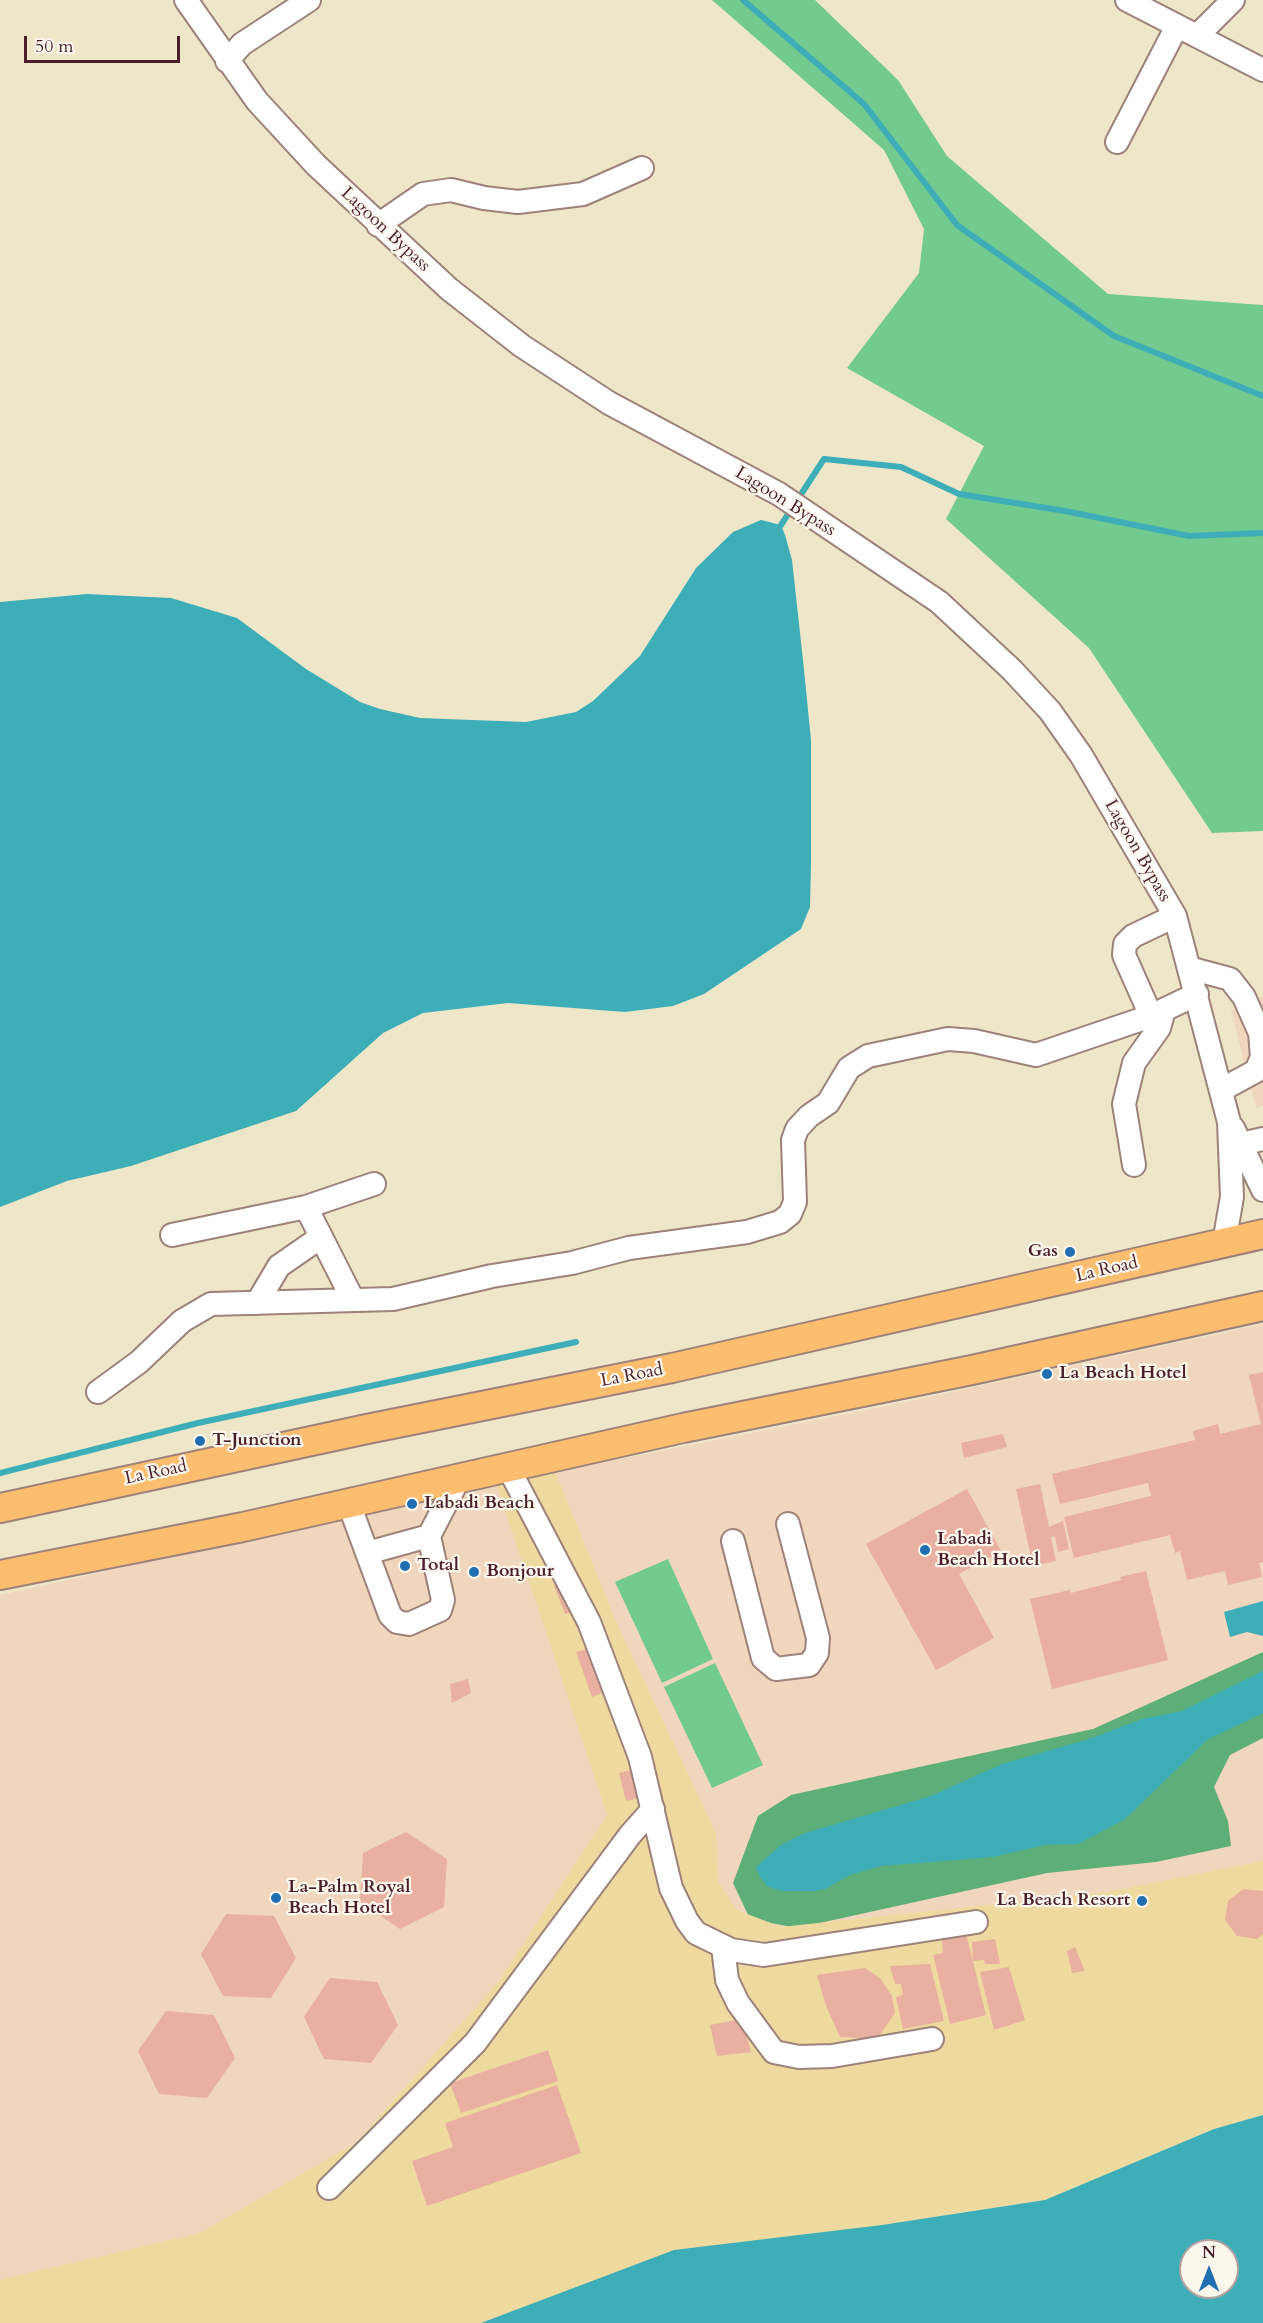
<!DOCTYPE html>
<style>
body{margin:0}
#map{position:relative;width:1263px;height:2323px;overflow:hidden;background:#eee6c9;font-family:Cardo,serif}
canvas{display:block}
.north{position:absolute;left:1179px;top:2239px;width:60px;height:60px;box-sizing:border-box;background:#fbf7ec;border:2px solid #b4a19f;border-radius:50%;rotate:0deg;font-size:16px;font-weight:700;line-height:24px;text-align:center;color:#4a1f2b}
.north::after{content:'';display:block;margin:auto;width:21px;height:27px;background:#1f6fb2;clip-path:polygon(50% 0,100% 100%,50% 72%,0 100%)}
.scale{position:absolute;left:24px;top:36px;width:156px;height:27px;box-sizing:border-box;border:3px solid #4a1f2b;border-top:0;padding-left:8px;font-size:18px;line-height:21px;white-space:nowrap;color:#4a1f2b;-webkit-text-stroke:4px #fbf7ec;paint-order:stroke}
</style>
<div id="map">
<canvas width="1263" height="2323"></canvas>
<div class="north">N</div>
<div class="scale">50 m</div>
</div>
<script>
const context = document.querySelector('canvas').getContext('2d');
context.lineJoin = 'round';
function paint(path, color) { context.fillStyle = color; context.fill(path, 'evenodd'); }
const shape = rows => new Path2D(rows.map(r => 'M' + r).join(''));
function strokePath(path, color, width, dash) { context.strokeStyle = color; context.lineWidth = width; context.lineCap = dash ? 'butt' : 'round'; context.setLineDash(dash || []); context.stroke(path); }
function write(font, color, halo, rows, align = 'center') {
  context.font = font + ' Cardo,serif'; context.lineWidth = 4.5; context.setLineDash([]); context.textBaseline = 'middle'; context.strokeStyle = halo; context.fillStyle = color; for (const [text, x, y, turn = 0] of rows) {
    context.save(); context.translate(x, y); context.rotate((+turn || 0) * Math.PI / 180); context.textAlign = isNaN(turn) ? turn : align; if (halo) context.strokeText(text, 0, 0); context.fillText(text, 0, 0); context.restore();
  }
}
const built = shape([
 [1263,996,1263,1106,1256,1108,1231,1010],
 [1263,1324,1263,1861,1107,1892,781,1927,736,1910,718,1882,716,1833,619,1628,555,1472,892,1405],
 [496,1484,607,1815,499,1981,357,2142,200,2233,0,2280,0,1595]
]);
const green = shape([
 [712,0,815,0,898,80,947,156,1108,294,1263,305,1263,831,1212,833,1089,648,946,519,984,446,847,368,919,273,924,229,884,150],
 [668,1559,713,1659,662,1683,615,1582],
 [715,1663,763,1765,712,1788,664,1687]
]);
const forest = shape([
 [1263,1652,1263,1738,1230,1755,1214,1787,1228,1821,1231,1846,1156,1862,1047,1873,797,1928,750,1919,733,1883,758,1816,791,1795,1093,1729]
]);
const sand = shape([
 [555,1472,619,1628,716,1833,718,1882,737,1910,781,1927,1107,1892,1263,1861,1263,2115,1214,2129,1045,2200,882,2225,481,2323,0,2323,0,2280,3,2279,200,2233,357,2142,499,1981,607,1815,496,1484]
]);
const water = shape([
 [761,520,781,525,785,535,792,560,803,660,811,740,811,864,810,907,801,929,704,994,673,1006,625,1012,508,1003,423,1013,383,1033,296,1111,131,1166,67,1181,0,1207,0,602,87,594,171,598,237,618,306,669,360,702,380,709,420,718,526,722,576,712,593,701,640,656,696,568,733,532],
 [1263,1601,1263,1636,1247,1632,1230,1637,1224,1612],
 [1263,1671,1263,1713,1207,1740,1124,1820,1078,1844,1045,1845,993,1857,881,1866,850,1875,825,1889,815,1891,781,1891,767,1886,759,1875,756,1867,781,1845,805,1833,931,1796,1002,1764,1089,1739,1142,1719,1182,1711],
 [1263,2115,1263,2323,481,2323,674,2250,882,2225,1045,2200,1214,2129],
 [1191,2251,1227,2251,1227,2287,1191,2287]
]);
const stream = shape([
 [743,0,864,104,957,225,1114,336,1263,396],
 [781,525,824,459,901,467,959,494,1065,511,1189,536,1263,533],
 [0,1473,198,1423,576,1342]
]);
const building = shape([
 [1263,1372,1263,1562,1259,1563,1262,1577,1228,1585,1225,1571,1187,1580,1180,1551,1175,1553,1170,1535,1074,1558,1064,1517,1151,1496,1148,1483,1060,1504,1052,1474,1195,1440,1193,1431,1218,1424,1220,1434,1261,1424,1249,1375],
 [1003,1434,1007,1447,964,1458,961,1443],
 [1040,1484,1049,1527,1063,1521,1069,1549,1058,1552,1055,1536,1051,1537,1056,1561,1033,1566,1016,1489],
 [967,1489,1001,1551,959,1574,994,1638,936,1670,866,1544],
 [1146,1571,1168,1660,1052,1689,1030,1599,1070,1590,1071,1593,1121,1580,1120,1577],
 [565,1583,574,1611,565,1614,554,1586],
 [587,1649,602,1693,592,1697,576,1652],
 [468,1679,471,1693,452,1703,450,1684],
 [631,1770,639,1798,626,1801,619,1773],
 [406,1832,447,1859,444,1907,400,1929,360,1902,363,1853],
 [1243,1889,1263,1891,1263,1934,1257,1939,1237,1936,1225,1920,1228,1901],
 [226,1914,274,1916,296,1958,271,1998,223,1996,201,1954],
 [966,1933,986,2015,950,2024,933,1955,943,1953,942,1939],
 [995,1939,1000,1964,985,1964,984,1960,973,1961,972,1942],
 [1075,1947,1085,1971,1072,1973,1067,1951],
 [930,1964,944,2021,903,2029,896,1997,903,1995,901,1984,895,1984,890,1966],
 [1009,1967,1025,2020,994,2030,980,1972],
 [865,1968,880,1978,892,1996,895,2013,877,2039,840,2037,826,2006,817,1975],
 [330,1978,377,1982,398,2025,371,2063,324,2059,304,2017],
 [166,2011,214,2015,235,2058,207,2098,159,2094,138,2051],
 [742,2019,751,2052,717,2056,710,2025],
 [548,2050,558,2081,461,2113,450,2083],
 [557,2085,581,2153,427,2206,412,2161,453,2147,445,2123]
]);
const minor = shape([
 [186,0,257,101,316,165,449,289,522,346,609,403,779,494,939,602,1012,670,1050,711,1081,755,1175,916,1229,1122,1232,1197,1224,1243],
 [1127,0,1263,70],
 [1197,36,1233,0],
 [227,61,242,44,309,0],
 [1117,142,1177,26],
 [378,225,423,194,451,190,484,198,518,202,583,194,642,168],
 [1189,968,1230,979,1244,997,1260,1033,1262,1057,1256,1071,1221,1090],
 [1151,1016,1124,955,1125,944,1133,936,1175,916],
 [1233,1128,1263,1190],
 [1241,1144,1263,1139],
 [1134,1165,1124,1104,1134,1063,1159,1028,1164,1010],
 [172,1235,306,1207],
 [353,1300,306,1207,374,1184],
 [257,1303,279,1266,321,1237],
 [98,1392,139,1362,182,1321,211,1304,393,1299,492,1276,572,1263,629,1248,747,1232,780,1222,790,1214,795,1202,793,1140,797,1129,809,1116,828,1103,849,1068,868,1056,948,1039,974,1041,1036,1055,1151,1016,1197,994],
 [509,1469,589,1622,640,1757,671,1888,687,1921,696,1933,731,1950,764,1955,976,1922],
 [349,1504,390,1615,397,1622,409,1624,440,1610,443,1600,429,1536,458,1480],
 [733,1541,763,1658,776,1669,809,1665,817,1653,818,1638,788,1524],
 [367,1553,429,1536],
 [723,1947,727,1980,738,2003,774,2052,799,2057,832,2056,932,2039],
 [329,2188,475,2043,630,1835,653,1809]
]);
const major = shape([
 [0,1508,367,1429,672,1368,1263,1234],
 [0,1575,243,1527,683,1428,972,1370,1263,1306]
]);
const markers = [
 [1070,1252,6,"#1f6fb2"],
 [1047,1374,6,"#1f6fb2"],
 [200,1441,6,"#1f6fb2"],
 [412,1504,6,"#1f6fb2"],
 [925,1550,6,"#1f6fb2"],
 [405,1566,6,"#1f6fb2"],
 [474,1572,6,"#1f6fb2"],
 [276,1898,6,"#1f6fb2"],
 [1142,1901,6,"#1f6fb2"]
];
const streetNames = [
 ["Lagoon Bypass",385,230,43],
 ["Lagoon Bypass",785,502,32],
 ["Lagoon Bypass",1137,851,60],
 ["La Road",1107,1270,-13],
 ["La Road",632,1376,-11],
 ["La Road",156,1473,-12]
];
const poiNames = [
 ["Gas",1058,1252,"right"],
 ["La Beach Hotel",1059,1374],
 ["T-Junction",212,1441],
 ["Labadi Beach",424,1504],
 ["Labadi",937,1540],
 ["Beach Hotel",937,1561],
 ["Total",417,1566],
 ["Bonjour",486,1572],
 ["La-Palm Royal",288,1888],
 ["Beach Hotel",288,1909],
 ["La Beach Resort",1130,1901,"right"]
];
paint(built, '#f0d6bc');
paint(green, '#73ca8e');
paint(forest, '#5eae79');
paint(sand, '#eeda9e');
paint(water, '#3daeb7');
strokePath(stream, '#3daeb7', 6);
paint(building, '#e9afa0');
strokePath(minor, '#9c827a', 26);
strokePath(major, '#9c827a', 32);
strokePath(minor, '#fff', 22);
strokePath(major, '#fcbd6f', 28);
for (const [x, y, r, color] of markers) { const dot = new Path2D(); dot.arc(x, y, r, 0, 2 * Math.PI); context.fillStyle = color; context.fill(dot); strokePath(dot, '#fbf7ec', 2); }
write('18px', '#4a1f2b', '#fbf7ec', streetNames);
write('bold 18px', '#4a1f2b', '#fbf7ec', poiNames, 'left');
</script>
